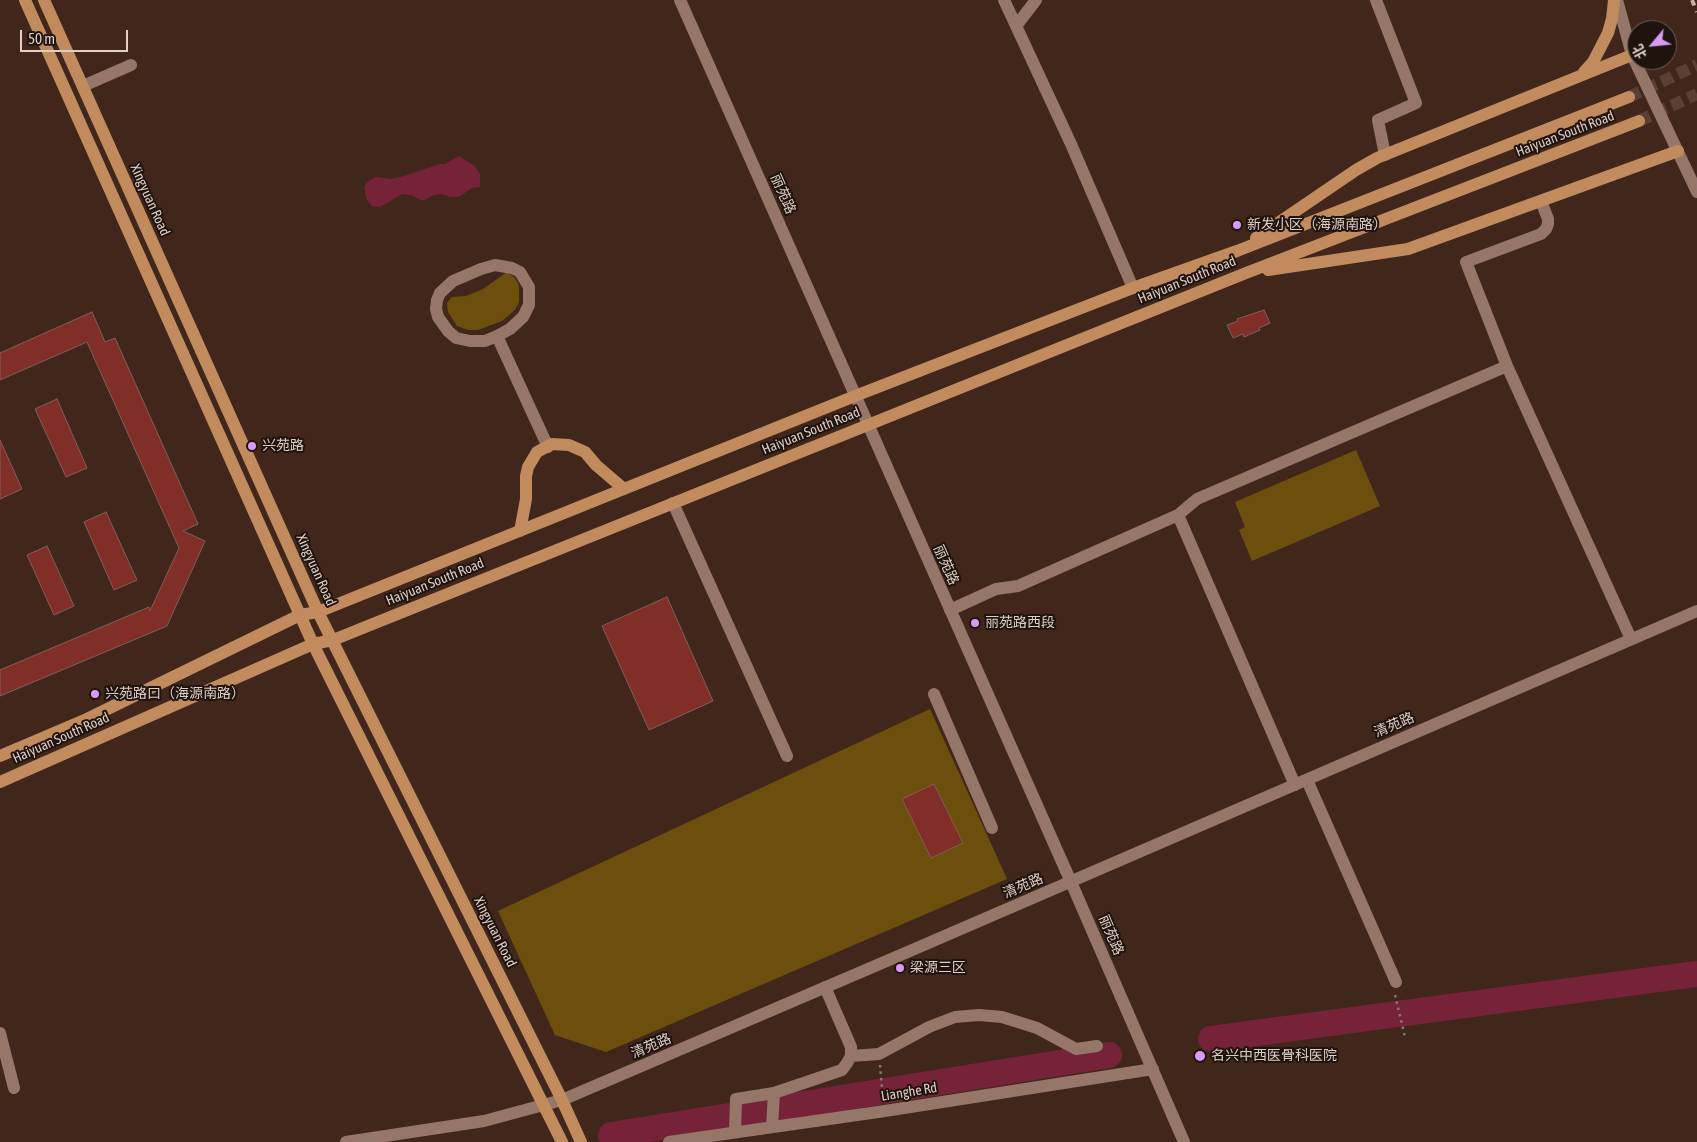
<!DOCTYPE html>
<meta charset="utf-8">
<style>
body{margin:0}
#map{position:relative;width:1697px;height:1142px;overflow:hidden;background:#41271b;font-family:"Asap Condensed","Noto Sans SC",sans-serif}
canvas{display:block}
.north{position:absolute;left:1627px;top:20px;width:50px;height:50px;box-sizing:border-box;background:#1f130e;border:1px solid #6c5d58;border-radius:50%;rotate:242deg;font-size:14px;font-weight:700;line-height:20px;text-align:center;color:#dfcdc6}
.north::after{content:'';display:block;margin:auto;width:18px;height:22px;background:#d99af7;clip-path:polygon(50% 0,100% 100%,50% 72%,0 100%)}
.scale{position:absolute;left:20px;top:30px;width:108px;height:22px;box-sizing:border-box;border:2px solid #dfcdc6;border-top:0;padding-left:6px;font-size:15px;line-height:18px;white-space:nowrap;color:#dfcdc6;-webkit-text-stroke:4px #1f130e;paint-order:stroke}
</style>
<div id="map">
<canvas width="1697" height="1142"></canvas>
<div class="north">北</div>
<div class="scale">50 m</div>
</div>
<script>
const context = document.querySelector('canvas').getContext('2d');
context.lineJoin = 'round';
function paint(path, color) { context.fillStyle = color; context.fill(path, 'evenodd'); }
const shape = rows => new Path2D(rows.map(r => 'M' + r).join(''));
function strokePath(path, color, width, dash) { context.strokeStyle = color; context.lineWidth = width; context.lineCap = dash ? 'butt' : 'round'; context.setLineDash(dash || []); context.stroke(path); }
function write(font, color, halo, rows, align = 'center') {
  context.font = font + ' "Asap Condensed","Noto Sans SC",sans-serif'; context.lineWidth = 4; context.setLineDash([]); context.textBaseline = 'middle'; context.strokeStyle = halo; context.fillStyle = color; for (const [text, x, y, turn = 0] of rows) {
    context.save(); context.translate(x, y); context.rotate((+turn || 0) * Math.PI / 180); context.textAlign = isNaN(turn) ? turn : align; if (halo) context.strokeText(text, 0, 0); context.fillText(text, 0, 0); context.restore();
  }
}
const green = shape([
 [507,272,515,278,519,285,519,302,515,310,502,321,478,330,468,330,457,326,448,312,447,303,452,297,466,296,483,289],
 [1356,450,1380,506,1252,561,1239,530,1245,527,1235,502],
 [930,709,1007,879,606,1052,555,1035,498,911]
]);
const water = shape([
 [459,156,475,166,480,174,480,187,472,188,459,197,450,197,442,194,434,195,425,200,421,200,411,195,402,194,380,207,372,206,367,200,364,187,367,182,376,177,390,179,401,177,440,164,445,164]
]);
const river = shape([
 [1211,1039,1697,974],
 [611,1135,1109,1055]
]);
const building = shape([
 [1264,310,1270,323,1259,328,1260,330,1244,337,1243,334,1233,338,1227,325,1238,321,1237,319,1264,310],
 [92,312,105,342,115,338,198,524,183,531,205,541,167,626,0,696,0,670,149,607,150,611,179,548,87,342,0,380,0,353,92,312],
 [57,399,87,468,66,477,35,409,57,399],
 [0,440,22,489,0,499,0,440],
 [106,512,137,580,114,590,84,522,106,512],
 [47,546,74,606,54,615,27,555,47,546],
 [667,597,713,701,649,730,602,626,667,597],
 [934,784,963,843,931,858,902,799,934,784]
]);
const majorTunnel = shape([
 [1629,97,1697,65],
 [1639,121,1697,94]
]);
const path = shape([
 [1395,995,1405,1037],
 [880,1065,883,1100]
]);
const minor = shape([
 [680,0,1071,882,1184,1142],
 [1004,0,1071,144,1133,288],
 [1376,0,1416,103,1378,120,1385,155],
 [1617,0,1632,55,1697,192],
 [1016,26,1036,0],
 [83,86,131,65],
 [1541,201,1548,219,1548,224,1546,229,1541,234,1466,262,1507,366,1631,639],
 [495,265,512,268,520,272,529,287,529,305,523,317,510,329,497,336,485,341,470,341,456,338,448,331,438,317,436,309,437,300,440,293,453,281,481,269,495,265],
 [497,336,548,447],
 [673,503,787,756],
 [1178,515,1295,785],
 [950,610,996,589,1018,586,1178,515,1197,499,1507,366],
 [934,694,992,828],
 [1307,780,1396,982],
 [0,1033,14,1088],
 [851,1056,879,1054,929,1027,955,1017,979,1015,1002,1017,1037,1028,1076,1049,1097,1046],
 [772,1126,774,1093],
 [735,1132,736,1099,774,1093,842,1070,847,1063,851,1056,851,1047,825,987],
 [346,1142,484,1121,562,1100,896,957,1697,611],
 [669,1142,885,1111,1153,1069]
]);
const major = shape([
 [25,0,313,644,562,1142],
 [44,0,318,612,562,1100,581,1142],
 [1584,72,1593,62,1608,33,1612,19,1614,0],
 [1256,238,1356,170,1377,158,1632,55],
 [1268,270,1408,249,1678,151],
 [520,531,526,499,526,476,528,467,537,452,552,444,569,445,585,452,596,465,624,489],
 [0,756,87,719,300,615,318,612,855,396,1133,288,1237,251,1629,97],
 [0,782,313,644,333,640,1246,273,1639,121]
]);
const rail = shape([
 [1692,0,1697,12]
]);
const markers = [
 [1237,225,5,"#d99af7"],
 [252,446,5,"#d99af7"],
 [975,623,5,"#d99af7"],
 [95,694,5,"#d99af7"],
 [900,968,5,"#d99af7"],
 [1200,1056,6,"#d99af7"]
];
const streetNames = [
 ["Haiyuan South Road",1565,134,-21],
 ["丽苑路",783,194,66],
 ["Xingyuan Road",150,200,66],
 ["Haiyuan South Road",1187,280,-22],
 ["Haiyuan South Road",811,431,-22],
 ["丽苑路",946,565,66],
 ["Xingyuan Road",316,570,66],
 ["Haiyuan South Road",435,582,-22],
 ["清苑路",1394,725,-23],
 ["Haiyuan South Road",61,738,-24],
 ["清苑路",1023,886,-23],
 ["Xingyuan Road",495,932,63],
 ["丽苑路",1111,935,67],
 ["清苑路",651,1046,-23],
 ["Lianghe Rd",909,1092,-9]
];
const poiNames = [
 ["新发小区（海源南路）",1247,225],
 ["兴苑路",262,446],
 ["丽苑路西段",985,623],
 ["兴苑路口（海源南路）",105,694],
 ["梁源三区",910,968],
 ["名兴中西医骨科医院",1211,1056]
];
paint(green, '#6d4f0d');
paint(water, '#762339');
strokePath(river, '#762339', 26);
paint(building, '#812e28');
strokePath(building, '#805f5a', 1);
strokePath(majorTunnel, '#594035', 12, [12, 6]);
strokePath(path, '#8b756c', 2.5, [2.5, 4]);
strokePath(minor, '#967669', 12);
strokePath(major, '#c18b5e', 12);
strokePath(rail, '#c5b2aa', 4, [6, 6]);
for (const [x, y, r, color] of markers) { const dot = new Path2D(); dot.arc(x, y, r, 0, 2 * Math.PI); context.fillStyle = color; context.fill(dot); strokePath(dot, '#1f130e', 2); }
write('14px', '#dfcdc6', '#1f130e', streetNames);
write('14px', '#dfcdc6', '#1f130e', poiNames, 'left');
</script>
